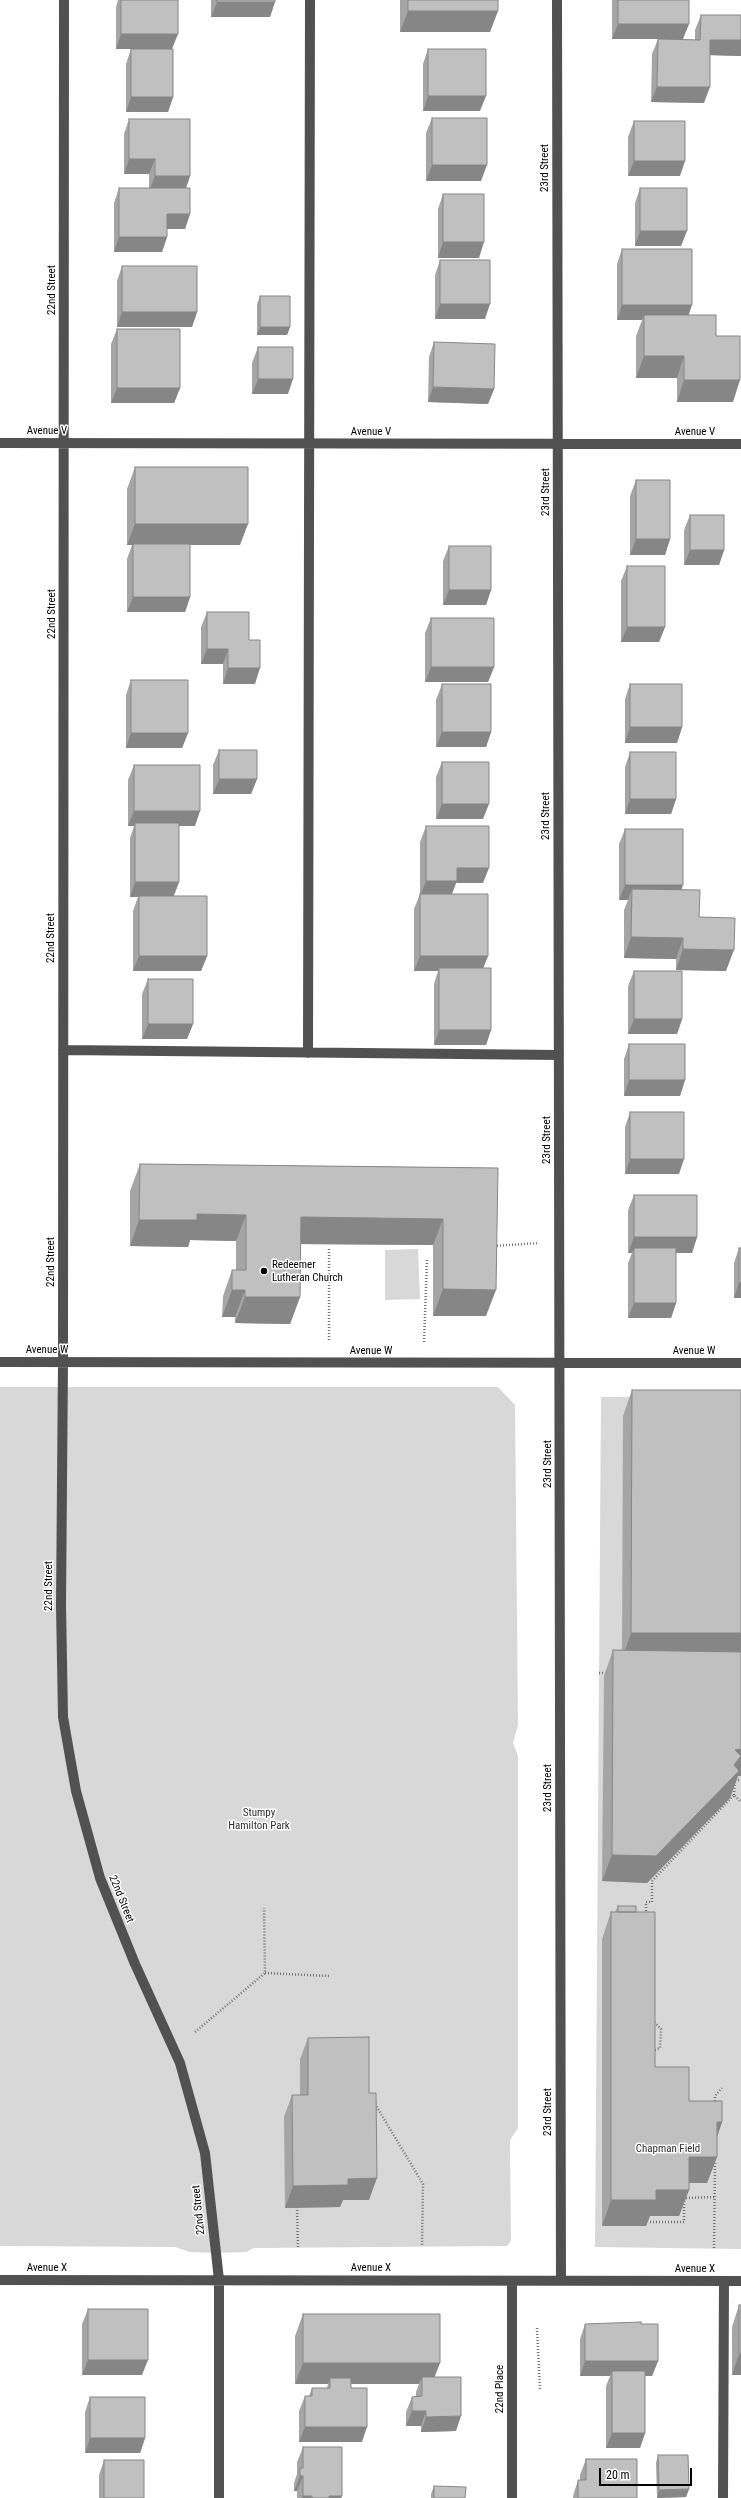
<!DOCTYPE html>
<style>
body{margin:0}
#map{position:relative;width:741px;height:2498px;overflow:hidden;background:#fff;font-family:"Roboto Condensed",sans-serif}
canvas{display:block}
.scale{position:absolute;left:599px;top:2468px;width:93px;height:18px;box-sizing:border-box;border:2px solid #000;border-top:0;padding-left:5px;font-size:12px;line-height:14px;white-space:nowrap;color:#000;-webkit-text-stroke:3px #fff;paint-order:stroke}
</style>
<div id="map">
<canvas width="741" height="2498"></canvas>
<div class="scale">20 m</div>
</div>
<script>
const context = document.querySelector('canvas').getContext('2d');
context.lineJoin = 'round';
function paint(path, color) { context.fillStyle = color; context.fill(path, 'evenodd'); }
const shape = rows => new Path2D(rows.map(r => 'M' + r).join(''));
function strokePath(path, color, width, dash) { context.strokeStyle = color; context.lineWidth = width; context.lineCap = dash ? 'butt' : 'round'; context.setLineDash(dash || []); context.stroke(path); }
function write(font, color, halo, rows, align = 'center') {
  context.font = font + ' "Roboto Condensed",sans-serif'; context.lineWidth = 3; context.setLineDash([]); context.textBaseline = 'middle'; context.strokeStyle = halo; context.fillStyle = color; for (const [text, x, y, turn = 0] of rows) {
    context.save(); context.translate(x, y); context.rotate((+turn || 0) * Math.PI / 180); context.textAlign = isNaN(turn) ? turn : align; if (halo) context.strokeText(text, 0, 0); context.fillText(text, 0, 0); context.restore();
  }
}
const green = shape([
 [418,1249,420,1299,385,1300,385,1250],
 [0,1387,498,1387,515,1405,518,1725,513,1743,518,1756,518,2128,510,2140,511,2241,507,2246,254,2248,246,2252,216,2253,190,2252,175,2247,0,2246],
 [741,1396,741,2249,595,2247,601,1397]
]);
const path = shape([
 [494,1246,539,1243],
 [329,1249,329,1342],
 [424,1342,427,1260],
 [599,1673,607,1673],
 [734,1795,735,1780,741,1780],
 [646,1914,646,1902,652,1902,652,1881,734,1795,741,1802],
 [265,1973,329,1976],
 [195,2032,265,1973,264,1908],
 [652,2051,660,2048,661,2029,653,2021],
 [375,2104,423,2184,422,2246],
 [715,2104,715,2096,722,2088],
 [297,2207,298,2247],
 [650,2222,684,2222,684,2198,715,2197],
 [714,2248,715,2161],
 [537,2328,540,2390]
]);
const minor = shape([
 [64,0,63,1362,61,1605,63,1717,76,1791,100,1878,135,1964,180,2063,205,2153,219,2280,219,2498],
 [557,0,561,2281],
 [0,443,741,444],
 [63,1050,559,1055],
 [308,1053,310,0],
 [0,1362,741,1363],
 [0,2280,741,2281],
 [512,2498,512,2281],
 [723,2498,724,2281]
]);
const wall = shape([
 [118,0,178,0,172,49,173,97,168,112,126,112,126,64,131,49,116,49,116,7],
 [211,0,275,0,270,17,211,17],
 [400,0,498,0,490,32,400,32],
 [612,0,689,0,683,39,663,39,695,40,695,30,701,15,741,15,741,56,710,55,704,103,651,102,652,54,658,39,612,39],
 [428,49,480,111,423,111,423,64],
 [432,118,481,181,426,181,426,133],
 [129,119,190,176,186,188,190,214,185,229,167,229,167,237,162,252,114,252,114,203,119,188,149,188,149,174,124,174,124,134],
 [634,121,680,176,628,176,628,137],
 [640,188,681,246,635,246,635,203],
 [443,194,479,258,438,258,438,209],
 [622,249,689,315,716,336,733,402,677,402,677,378,636,378,636,336,642,320,617,320,617,264],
 [440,260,485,319,435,319,435,275],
 [122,266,197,312,192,327,117,327,117,281],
 [260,296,290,327,287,335,257,335,257,304],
 [117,329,180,388,174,403,111,403,111,344],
 [434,342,494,389,488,404,428,402,429,357],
 [258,347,288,394,252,394,252,363],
 [135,467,240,545,190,545,190,597,185,612,127,612,127,559,132,545,127,545,127,489],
 [636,480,670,539,665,555,630,555,630,496],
 [690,515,724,550,719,565,684,565,684,530],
 [449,546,491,590,486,605,443,605,443,561],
 [627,566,665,627,659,642,621,642,621,581],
 [207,612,249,640,255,684,223,684,223,664,201,664,201,627],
 [431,618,494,667,488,682,425,682,425,633],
 [131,680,188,733,182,748,126,748,126,695],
 [442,684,491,732,486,747,436,747,436,700],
 [630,684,682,727,677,743,625,743,625,699],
 [219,750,257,779,251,794,213,794,213,765],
 [630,752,676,799,671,814,625,814,625,767],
 [442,762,483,819,436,819,436,777],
 [134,765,195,826,179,826,179,882,174,896,207,956,201,971,133,971,133,911,138,897,130,897,130,838,134,826,128,826,128,780],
 [426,826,483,883,456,883,452,894,488,956,483,968,491,1030,486,1045,434,1045,434,984,438,971,414,971,414,909,420,894,420,842],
 [625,829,681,890,699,917,726,971,676,970,676,959,624,958,624,910,628,900,619,900,619,844],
 [634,971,682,1019,677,1034,628,1034,628,986],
 [148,979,193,1024,187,1039,142,1039,142,994],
 [629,1044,685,1080,680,1096,624,1096,624,1059],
 [630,1112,679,1174,625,1174,625,1127],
 [140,1164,498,1168,486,1316,433,1316,433,1245,301,1244,300,1297,290,1324,235,1323,235,1317,222,1317,223,1296,232,1270,236,1270,236,1241,190,1240,188,1247,130,1246,130,1191],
 [634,1195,697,1237,692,1253,676,1253,676,1303,671,1318,628,1318,628,1263,632,1253,628,1253,628,1210],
 [739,1248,741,1298,734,1298,734,1263],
 [632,1390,741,1390,741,1776,738,1776,730,1798,647,1883,602,1881,604,1676,613,1650,622,1650,623,1416],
 [618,1906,636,1912,655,2067,689,2101,722,2122,717,2136,717,2157,707,2183,689,2183,689,2190,679,2216,650,2216,646,2226,602,2226,602,1939,611,1912,615,1912],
 [308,2038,369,2200,343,2200,340,2207,285,2208,284,2117,292,2095,300,2095,300,2059],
 [739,2305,741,2375,732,2375,732,2327],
 [88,2309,142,2375,82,2375,82,2324],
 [303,2314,434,2377,456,2431,421,2432,421,2426,406,2426,406,2412,412,2397,416,2396,416,2392,419,2384,351,2384,351,2388,362,2442,299,2442,299,2411,305,2396,309,2396,312,2388,327,2388,328,2384,295,2384,295,2336],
 [585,2324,641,2324,658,2361,652,2376,645,2376,645,2433,640,2448,606,2448,606,2386,610,2376,580,2376,580,2339],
 [90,2397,145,2438,140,2453,85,2453,85,2412],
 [303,2447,342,2496,341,2498,297,2498,297,2491,294,2491,294,2483,297,2474,297,2462],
 [658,2455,689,2489,686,2497,657,2498,656,2463],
 [586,2459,637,2498,573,2498,573,2496,578,2480,580,2480,580,2475],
 [104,2460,144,2498,99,2498,99,2475],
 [434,2486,465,2498,431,2498,431,2494]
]);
const shadedWall = shape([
 [217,2,275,2,270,17,211,17],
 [408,11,498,11,490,32,400,32],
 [618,24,689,24,683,39,612,39],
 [121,34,178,34,172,49,116,49],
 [710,40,741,40,741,56,705,55],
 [657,87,710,87,704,103,651,102],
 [428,96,486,96,480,111,423,111],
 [131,97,173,97,168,112,126,112],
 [129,159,155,159,149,174,124,174],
 [634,161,685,161,680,176,628,176],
 [432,165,487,165,481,181,426,181],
 [155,176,190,176,185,191,149,191],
 [167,214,190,214,185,229,162,229],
 [640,231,687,231,681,246,635,246],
 [119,237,167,237,162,252,114,252],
 [443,242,484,242,479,258,438,258],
 [440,304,490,304,485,319,435,319],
 [622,305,692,305,687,320,644,315,642,320,617,320],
 [122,312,197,312,192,327,117,327],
 [260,327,290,327,287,335,257,335],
 [644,356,684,356,677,378,636,378],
 [258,379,293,379,288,394,252,394],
 [684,380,740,380,733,402,677,402],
 [433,387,494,389,488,404,428,402],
 [117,388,180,388,174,403,111,403],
 [135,524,248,524,240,545,133,545,133,544,132,545,127,545],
 [636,539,670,539,665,555,630,555],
 [690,550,724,550,719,565,684,565],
 [449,590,491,590,486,605,443,605],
 [133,597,190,597,185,612,127,612],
 [627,627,665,627,659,642,621,642],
 [207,649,228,649,223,664,201,664],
 [431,667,494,667,488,682,425,682],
 [228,668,260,668,255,684,223,684],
 [630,727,682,727,677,743,625,743],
 [442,732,491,732,486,747,436,747],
 [131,733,188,733,182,748,126,748],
 [219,779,257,779,251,794,213,794],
 [630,799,676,799,671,814,625,814],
 [442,804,489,804,483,819,436,819],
 [134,811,200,811,195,826,135,826,135,823,134,826,128,826],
 [457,868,489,868,483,883,456,883,451,896,420,896,426,881],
 [135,882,179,882,173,897,139,896,138,897,130,897],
 [625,885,683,885,678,900,632,889,628,900,619,900],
 [631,937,683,938,676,959,624,958],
 [683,949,734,950,726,971,676,970],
 [139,956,207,956,201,971,133,971],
 [420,956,488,956,482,971,439,968,438,971,414,971],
 [634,1019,682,1019,677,1034,628,1034],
 [148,1024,193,1024,187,1039,142,1039],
 [439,1030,491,1030,486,1045,434,1045],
 [629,1080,685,1080,680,1096,624,1096],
 [630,1159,684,1159,679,1174,625,1174],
 [197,1214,246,1215,236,1241,190,1240,188,1247,130,1246,139,1220],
 [301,1217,443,1219,433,1245,291,1244],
 [634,1237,697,1237,692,1253,634,1253,634,1248,632,1253,628,1253],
 [739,1283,741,1283,741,1298,734,1298],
 [443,1289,496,1290,486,1316,433,1316],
 [232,1290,245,1290,235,1317,222,1317],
 [245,1297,300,1297,290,1324,235,1323],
 [634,1303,676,1303,671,1318,628,1318],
 [631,1633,741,1633,741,1660,622,1659],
 [741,1749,741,1776,738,1776,730,1798,647,1883,602,1881,612,1855,735,1750],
 [717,2122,722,2122,713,2149],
 [689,2157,717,2157,707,2183,679,2183],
 [377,2178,369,2200,343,2200,340,2207,285,2208,293,2186,348,2179],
 [656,2190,689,2190,679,2216,650,2216,646,2226,602,2226,611,2200],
 [739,2354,741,2354,741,2375,732,2375],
 [88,2360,148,2360,142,2375,82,2375],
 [585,2361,658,2361,652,2376,612,2376,612,2371,610,2376,580,2376],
 [303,2363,440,2363,432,2384,422,2377,419,2384,330,2384,330,2378,328,2384,295,2384],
 [412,2411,426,2411,421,2426,406,2426],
 [461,2416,456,2431,421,2432,426,2417],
 [305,2427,367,2427,362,2442,299,2442],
 [612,2433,645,2433,640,2448,606,2448],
 [90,2438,145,2438,140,2453,85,2453],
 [300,2476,303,2476,297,2491,294,2491],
 [689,2489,686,2497,657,2498,659,2490],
 [303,2496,312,2496,311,2498,302,2498],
 [329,2496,342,2496,341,2498,328,2498]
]);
const building = shape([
 [121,0,178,0,178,34,121,34,121,0],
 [217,0,275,0,275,2,217,2,217,0],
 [408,0,498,0,498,11,408,11,408,0],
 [618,0,689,0,689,24,618,24,618,0],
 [701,15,741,15,741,40,710,40,710,87,657,87,658,39,700,40,701,15],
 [131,49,173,49,173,97,131,97,131,49],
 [428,49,486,49,486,96,428,96,428,49],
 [432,118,487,118,487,165,432,165,432,118],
 [129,119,190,119,190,176,155,176,155,159,129,159,129,119],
 [634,121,685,121,685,161,634,161,634,121],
 [119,188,190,188,190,214,167,214,167,237,119,237,119,188],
 [640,188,687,188,687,231,640,231,640,188],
 [443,194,484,194,484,242,443,242,443,194],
 [622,249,692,249,692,305,622,305,622,249],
 [440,260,490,260,490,304,440,304,440,260],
 [122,266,197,266,197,312,122,312,122,266],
 [260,296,290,296,290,327,260,327,260,296],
 [644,315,716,315,716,336,740,336,740,380,684,380,684,356,644,356,644,315],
 [117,329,180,329,180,388,117,388,117,329],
 [434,342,495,344,494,389,433,387,434,342],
 [258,347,293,347,293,379,258,379,258,347],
 [135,467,248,467,248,524,135,524,135,467],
 [636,480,670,480,670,539,636,539,636,480],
 [690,515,724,515,724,550,690,550,690,515],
 [133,544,190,544,190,597,133,597,133,544],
 [449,546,491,546,491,590,449,590,449,546],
 [627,566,665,566,665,627,627,627,627,566],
 [207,612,249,612,249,640,260,640,260,668,228,668,228,649,207,649,207,612],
 [431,618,494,618,494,667,431,667,431,618],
 [131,680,188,680,188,733,131,733,131,680],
 [442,684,491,684,491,732,442,732,442,684],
 [630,684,682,684,682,727,630,727,630,684],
 [219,750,257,750,257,779,219,779,219,750],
 [630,752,676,752,676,799,630,799,630,752],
 [442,762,489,762,489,804,442,804,442,762],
 [134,765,200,765,200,811,134,811,134,765],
 [135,823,179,823,179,882,135,882,135,823],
 [426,826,489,826,489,868,457,868,457,881,426,881,426,826],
 [625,829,683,829,683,885,625,885,625,829],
 [632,889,700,890,699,917,735,918,734,950,683,949,683,938,631,937,632,889],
 [420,894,488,894,488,956,420,956,420,894],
 [139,896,207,896,207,956,139,956,139,896],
 [439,968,491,968,491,1030,439,1030,439,968],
 [634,971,682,971,682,1019,634,1019,634,971],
 [148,979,193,979,193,1024,148,1024,148,979],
 [629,1044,685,1044,685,1080,629,1080,629,1044],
 [630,1112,684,1112,684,1159,630,1159,630,1112],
 [140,1164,498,1168,496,1290,443,1289,443,1219,301,1217,300,1297,245,1297,245,1290,232,1290,232,1270,246,1270,246,1215,197,1214,197,1220,139,1220,140,1164],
 [634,1195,697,1195,697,1237,634,1237,634,1195],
 [634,1248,676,1248,676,1303,634,1303,634,1248],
 [739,1248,741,1248,741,1283,739,1283,739,1248],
 [632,1390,741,1390,741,1633,631,1633,632,1390],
 [613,1650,741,1652,741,1749,735,1750,741,1756,734,1765,739,1771,656,1856,612,1855,613,1650],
 [618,1906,636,1906,636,1912,618,1912,618,1906],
 [611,1912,655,1912,655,2067,689,2067,689,2101,722,2101,722,2122,717,2122,717,2157,689,2157,689,2190,656,2190,656,2200,611,2200,611,1912],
 [369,2037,369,2093,376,2093,377,2178,348,2179,348,2185,293,2186,292,2095,308,2095,308,2038,369,2037],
 [739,2305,741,2305,741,2354,739,2354,739,2305],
 [88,2309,148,2309,148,2360,88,2360,88,2309],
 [303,2314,440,2314,440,2363,303,2363,303,2314],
 [641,2322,641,2324,658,2324,658,2361,585,2361,585,2324,641,2322],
 [612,2371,645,2371,645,2433,612,2433,612,2371],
 [422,2377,461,2377,461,2416,426,2417,426,2411,412,2411,412,2397,422,2396,422,2377],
 [330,2378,351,2378,351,2388,367,2388,367,2427,305,2427,305,2396,312,2396,312,2388,330,2388,330,2378],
 [90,2397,145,2397,145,2438,90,2438,90,2397],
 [303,2447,342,2447,342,2496,329,2496,329,2498,312,2498,312,2496,303,2496,303,2476,300,2476,300,2468,303,2468,303,2447],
 [658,2455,688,2455,689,2489,659,2490,658,2455],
 [586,2459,637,2459,637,2498,578,2498,578,2480,586,2480,586,2459],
 [104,2460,144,2460,144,2498,104,2498,104,2460],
 [434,2486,466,2487,465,2498,434,2498,434,2486]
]);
const markers = [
 [264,1271,4,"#000"]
];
const streetNames = [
 ["23rd Street",545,168,-90],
 ["22nd Street",52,290,-90],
 ["Avenue V",47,431],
 ["Avenue V",371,432],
 ["Avenue V",695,432],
 ["23rd Street",546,492,-90],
 ["22nd Street",52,614,-90],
 ["23rd Street",546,816,-90],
 ["22nd Street",51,938,-90],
 ["23rd Street",547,1140,-90],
 ["22nd Street",51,1262,-90],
 ["Avenue W",47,1350],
 ["Avenue W",371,1351],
 ["Avenue W",694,1351],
 ["23rd Street",548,1464,-90],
 ["22nd Street",49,1586,-90],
 ["23rd Street",548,1788,-90],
 ["22nd Street",121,1899,68],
 ["23rd Street",548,2112,-90],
 ["22nd Street",199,2210,-96],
 ["Avenue X",47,2268],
 ["Avenue X",371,2268],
 ["Avenue X",695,2269],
 ["22nd Place",500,2389,-90]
];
const poiNames = [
 ["Redeemer",272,1265],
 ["Lutheran Church",272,1278]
];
const parkNames = [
 ["Stumpy",259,1813],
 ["Hamilton Park",259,1826],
 ["Chapman Field",668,2149]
];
paint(green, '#d8d8d8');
strokePath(path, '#737373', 2.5, [1, 2]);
strokePath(minor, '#515151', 10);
paint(wall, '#a5a5a5');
paint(shadedWall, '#868686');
paint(building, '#c0c0c0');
strokePath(building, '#868686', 1);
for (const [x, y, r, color] of markers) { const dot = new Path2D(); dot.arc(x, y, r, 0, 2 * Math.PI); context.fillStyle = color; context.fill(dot); strokePath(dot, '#fff', 1.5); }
write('11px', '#000', '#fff', streetNames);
write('11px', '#000', '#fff', poiNames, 'left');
write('11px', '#2f2f2f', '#fff', parkNames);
</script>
